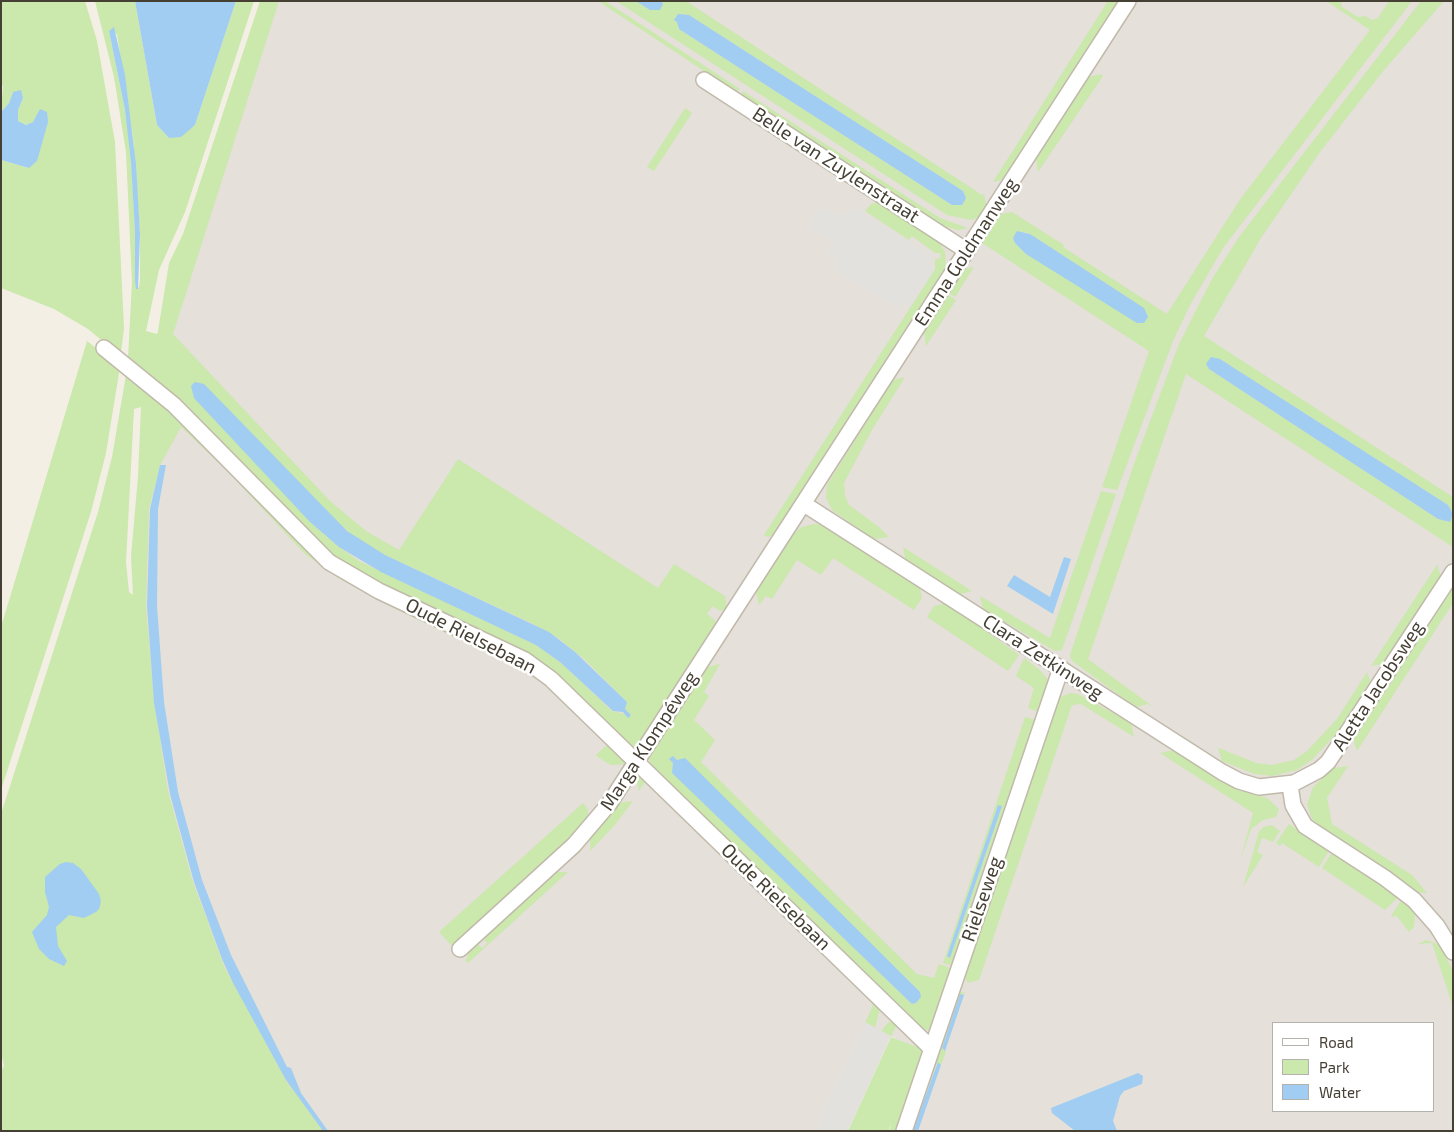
<!DOCTYPE html>
<meta charset="utf-8">
<style>
body{margin:0}
#map{position:relative;width:1454px;height:1132px;overflow:hidden;background:#f3efe5;font-family:"Exo 2",sans-serif}
canvas{display:block}
.frame{position:absolute;inset:0;border:2px solid #453f34;pointer-events:none}
.legend{position:absolute;left:1272px;top:1022px;width:162px;height:90px;box-sizing:border-box;background:#fff;border:1px solid #b5b2ae;margin:0;padding:6px 9px;list-style:none;font-size:15px;color:#453f34}
.legend li{display:flex;align-items:center;gap:10px;height:25px}
.legend b{width:25px;border:1px solid #b5b2ae}
</style>
<div id="map">
<canvas width="1454" height="1132"></canvas>
<div class="frame"></div>
<ul class="legend">
<li><b style="height:6px;background:#fff"></b>Road</li>
<li><b style="height:14px;background:#cbe8ad"></b>Park</li>
<li><b style="height:14px;background:#a0cdf1"></b>Water</li>
</ul>
</div>
<script>
const context = document.querySelector('canvas').getContext('2d');
context.lineJoin = 'round';
function paint(path, color) { context.fillStyle = color; context.fill(path, 'evenodd'); }
const shape = rows => new Path2D(rows.map(r => 'M' + r).join(''));
function strokePath(path, color, width, dash) { context.strokeStyle = color; context.lineWidth = width; context.lineCap = dash ? 'butt' : 'round'; context.setLineDash(dash || []); context.stroke(path); }
function write(font, color, halo, rows, align = 'center') {
  context.font = font + ' "Exo 2",sans-serif'; context.lineWidth = 5; context.setLineDash([]); context.textBaseline = 'middle'; context.strokeStyle = halo; context.fillStyle = color; for (const [text, x, y, turn = 0] of rows) {
    context.save(); context.translate(x, y); context.rotate((+turn || 0) * Math.PI / 180); context.textAlign = isNaN(turn) ? turn : align; if (halo) context.strokeText(text, 0, 0); context.fillText(text, 0, 0); context.restore();
  }
}
const industrial = shape([
 [264,1,1453,1,1453,1131,912,1131,937,1058,865,1024,817,1131,311,1131,248,1032,176,850,142,636,149,431,175,274],
 [1273,1023,1433,1023,1433,1111,1273,1111]
]);
const green = shape([
 [1,1,85,1,97,41,115,142,124,328,121,353,117,353,88,329,54,309,1,288,1,160,29,168,33,122,26,125,18,121,18,110,23,98,13,92,9,103,1,112,3,86,1,85],
 [95,1,135,1,157,125,169,138,195,125,236,1,254,1,185,212,159,270,146,331,157,334,158,331,169,263,183,234,260,1,279,1,173,334,330,501,366,531,399,550,458,459,658,588,674,564,725,596,727,609,720,611,712,606,707,614,715,620,717,626,637,748,622,740,558,679,344,568,128,358,132,282,126,152,114,77],
 [109,31,117,34,133,138,140,234,140,281,139,287,136,289,135,230,131,153,125,110],
 [330,516,356,538,385,555,529,622,558,638,584,659,627,702,625,709,631,715,612,711,560,662,536,645,359,561,339,547,310,522],
 [598,1,605,1,740,89,736,92],
 [616,1,636,1,651,10,663,4,661,1,686,1,982,195,984,194,987,208,977,218,971,220,947,215],
 [689,15,963,191,966,198,952,205,679,29,677,22],
 [1108,1,1120,1,1006,179,993,182],
 [1326,1,1341,1,1342,7,1358,17,1365,16,1372,20,1378,18,1389,1,1412,1,1223,248,1190,305,1173,341,1118,488,1117,490,1102,487,1149,351,982,243,1000,214,1012,212,1064,245,1063,247,1167,314,1241,198,1370,30],
 [1024,232,1030,234,1143,308,1026,254,1015,243,1013,238],
 [1421,1,1444,1,1384,70,1320,152,1261,238,1204,336,1453,497,1453,514,1448,505,1220,359,1211,358,1209,369,1438,519,1449,522,1453,516,1453,547,1186,374,1088,659,1156,709,1148,704,1136,707,1072,661,1070,655,1134,464,1179,344,1212,279,1239,237],
 [1101,74,1103,76,1038,172,1036,159,1089,77],
 [743,91,940,218,968,228,958,230,943,226,742,96],
 [685,108,692,113,654,171,647,167],
 [879,202,938,240,945,252,946,269,775,535,767,537,764,535,935,269,935,259,941,258,940,253,935,253,912,236,909,240,865,211,871,204],
 [974,267,955,297,949,293,965,269],
 [948,295,956,300,926,346,924,333],
 [87,341,120,367,106,453,91,512,1,790,1,627],
 [126,375,139,380,296,536,530,667,619,751,627,764,611,765,599,758,596,755,607,745,537,678,372,597,337,577,305,554,227,471,181,427,160,465,149,509,146,606,154,701,168,791,192,879,224,966,288,1084,291,1089,286,1080,323,1131,1,1131,1,1071,4,1066,1,1052,1,814,98,512,112,457],
 [141,407,138,477,131,556,133,595,129,592,126,562,134,409],
 [905,377,872,430,844,483,845,495,849,505,879,527,889,537,874,539,832,510,826,498,827,485,893,380],
 [1101,491,1116,494,1062,650,1055,651,983,609,980,596,1050,638],
 [814,524,823,525,919,585,922,598,914,610,833,558,821,575,797,560,772,599,766,596,759,605,756,592,792,535,802,527],
 [903,547,972,591,960,594,927,573,905,558],
 [1437,565,1441,576,1427,597,1384,664,1371,666],
 [1453,584,1453,603,1357,751,1353,739],
 [947,603,1019,655,1008,671,927,617,934,606],
 [1024,658,1039,669,1048,680,1040,710,1038,712,1028,708,1034,688,1016,676],
 [720,664,704,692,709,696,694,720,715,740,701,762,917,974,934,978,939,964,953,969,929,1030,921,1030,655,771,648,758,707,667],
 [685,759,920,992,920,999,912,1004,673,773,673,763],
 [1367,672,1371,684,1345,724,1313,759,1297,770,1273,776,1254,774,1222,761,1218,748,1209,744,1256,763,1272,765,1294,760,1307,751,1337,719],
 [1071,693,1078,694,1131,723,1134,737,1081,704,1072,705,979,980,968,983,962,972,1058,698],
 [1025,717,1033,719,1036,724,954,966,943,963],
 [998,805,1002,806,950,958,947,956],
 [1174,750,1225,783,1238,790,1267,798,1279,809,1276,817,1263,820,1251,829,1240,861,1253,813,1160,753],
 [1348,766,1327,798,1332,824,1412,875,1427,893,1415,892,1320,828,1312,819,1307,804,1313,787,1334,768],
 [638,774,862,986,862,992,645,782,639,791,636,777],
 [633,801,614,826,590,851,590,838,619,803],
 [583,803,588,809,588,819,576,832,452,946,439,932],
 [1289,824,1329,851,1319,867,1282,843,1280,846,1276,843],
 [1272,825,1280,831,1273,842,1262,838,1257,852,1263,855,1243,887,1259,832,1263,827],
 [1332,852,1385,887,1398,897,1385,910,1322,868],
 [555,872,568,872,468,963,465,960,468,957,467,952,477,943,482,948,484,947,487,943,483,938],
 [1402,899,1415,912,1414,927,1409,932,1396,915,1393,917,1391,916],
 [1426,940,1440,945,1453,971,1453,1007,1432,943,1418,944],
 [965,992,964,995,960,994,942,1048,946,1052,941,1065,937,1063,913,1130,915,1131,908,1131,955,993],
 [875,999,880,1008,875,1028,865,1023,873,1005,869,1000],
 [895,1021,921,1047,923,1054,898,1131,889,1131,892,1122,888,1131,848,1131,891,1037,881,1031,889,1022],
 [896,1026,917,1047,891,1037]
]);
const parking = shape([
 [822,206,841,216,848,214,855,207,932,256,928,264,935,269,911,306,903,302,898,310,833,268,838,260,826,252,832,242,807,226],
 [865,1022,891,1036,848,1131,815,1131]
]);
const water = shape([
 [135,1,236,1,195,125,181,137,169,138,157,125],
 [636,1,661,1,663,4,660,10,650,10],
 [678,14,689,15,963,191,966,198,962,205,952,205,679,29,677,22,674,20],
 [114,27,125,75,136,165,140,234,138,289,136,289,135,280,135,231,131,162,125,110,109,31],
 [21,90,23,98,18,110,18,121,26,125,33,122,40,109,47,112,48,122,37,161,29,168,1,160,1,112,9,103,13,92],
 [1017,231,1030,234,1144,308,1148,317,1144,323,1137,323,1026,254,1015,243,1013,238],
 [1211,357,1220,359,1448,505,1453,514,1450,522,1438,519,1209,369,1206,364],
 [195,382,204,384,347,531,385,555,549,632,575,652,627,702,625,709,631,715,628,718,623,712,613,711,560,662,536,645,381,572,339,547,310,522,194,398,191,386],
 [160,465,166,465,158,509,157,606,164,702,178,792,202,880,231,955,287,1067,291,1068,301,1093,328,1131,323,1131,286,1080,233,983,222,959,194,882,170,794,154,703,147,606,150,509],
 [1064,557,1071,559,1053,614,1007,586,1014,575,1050,597],
 [673,756,677,760,685,758,920,992,921,997,916,1003,912,1004,672,773,673,763,669,759],
 [998,805,1002,806,950,958,947,956],
 [66,862,73,863,81,869,99,894,101,901,99,909,96,912,84,918,69,915,56,927,58,946,67,961,64,966,49,959,39,949,32,932,47,915,49,907,45,892,45,877,60,864],
 [960,994,964,995,945,1051,942,1048],
 [938,1062,941,1065,918,1131,915,1131,913,1130],
 [1138,1073,1143,1076,1142,1084,1124,1091,1120,1096,1113,1121,1117,1131,1075,1131,1052,1113,1051,1108]
]);
const street = shape([
 [704,80,967,251],
 [104,348,174,405,329,562,379,591,525,660,551,679,931,1048],
 [804,504,1222,772,1239,781,1259,787,1294,783,1319,770,1328,762,1453,572],
 [1290,785,1293,805,1305,826,1385,878,1414,900,1437,926,1453,952],
 [460,949,574,845,609,804,1128,1],
 [904,1131,1061,668]
]);
const streetNames = [
 ["Belle van Zuylenstraat",836,165,33],
 ["Emma Goldmanweg",966,252,-57],
 ["Oude Rielsebaan",471,636,27],
 ["Clara Zetkinweg",1043,657,33],
 ["Aletta Jacobsweg",1378,686,-57],
 ["Marga Klompéweg",649,741,-57],
 ["Oude Rielsebaan",776,897,44],
 ["Rielseweg",982,899,-71]
];
paint(industrial, '#e5e0da');
paint(green, '#cbe8ad');
paint(parking, '#e3e1dd');
paint(water, '#a0cdf1');
strokePath(street, '#c1baaa', 18);
strokePath(street, '#fff', 15);
write('19px', '#453f34', '#fff', streetNames);
</script>
